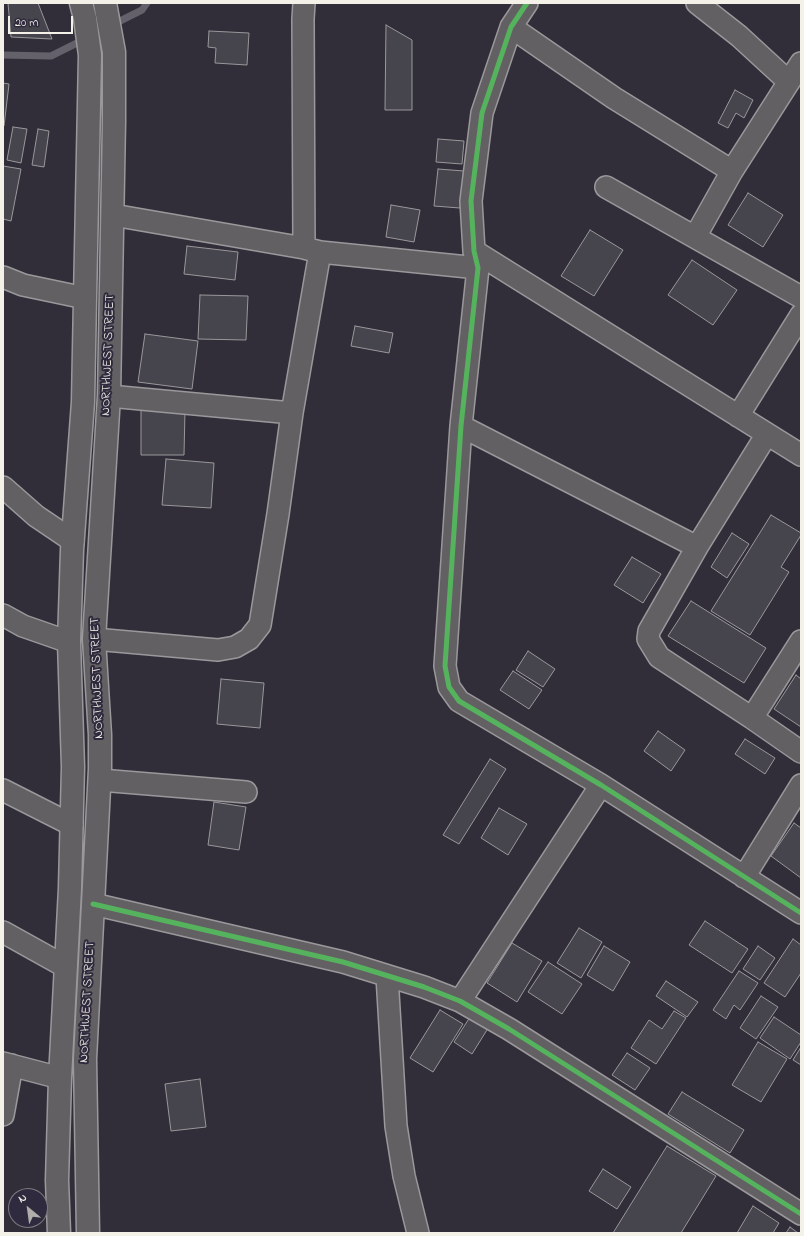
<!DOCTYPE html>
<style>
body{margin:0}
#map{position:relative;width:804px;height:1236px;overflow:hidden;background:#312e39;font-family:"Indie Flower",sans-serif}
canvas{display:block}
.frame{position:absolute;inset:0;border:4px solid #f4f1e8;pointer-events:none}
.north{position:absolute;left:8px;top:1188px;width:40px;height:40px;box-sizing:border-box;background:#2f2a3d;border:1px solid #7e7a81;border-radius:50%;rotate:331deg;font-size:11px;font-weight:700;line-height:16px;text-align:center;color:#f4f1e8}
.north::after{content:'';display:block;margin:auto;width:14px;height:18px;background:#b0adab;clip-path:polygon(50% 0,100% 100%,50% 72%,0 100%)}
.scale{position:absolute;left:8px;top:16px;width:65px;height:18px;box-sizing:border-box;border:2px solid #f4f1e8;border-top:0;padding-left:5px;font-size:12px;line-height:14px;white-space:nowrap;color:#f4f1e8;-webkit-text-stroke:3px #2f2a3d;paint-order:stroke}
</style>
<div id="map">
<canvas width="804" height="1236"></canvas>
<div class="frame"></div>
<div class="north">N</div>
<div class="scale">20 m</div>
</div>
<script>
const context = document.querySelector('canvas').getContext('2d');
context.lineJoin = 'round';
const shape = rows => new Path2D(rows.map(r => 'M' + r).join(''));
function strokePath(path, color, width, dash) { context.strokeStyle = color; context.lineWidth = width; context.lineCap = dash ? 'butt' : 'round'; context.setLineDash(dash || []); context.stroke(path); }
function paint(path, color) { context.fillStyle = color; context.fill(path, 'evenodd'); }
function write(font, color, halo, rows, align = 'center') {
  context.font = font + ' "Indie Flower",sans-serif'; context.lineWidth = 4; context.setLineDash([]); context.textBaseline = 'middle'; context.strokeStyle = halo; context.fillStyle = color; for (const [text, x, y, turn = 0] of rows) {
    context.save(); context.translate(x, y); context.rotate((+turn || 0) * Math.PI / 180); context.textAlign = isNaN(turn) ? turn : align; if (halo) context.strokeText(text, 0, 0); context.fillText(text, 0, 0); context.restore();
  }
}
const stream = shape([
 [112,25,142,10,147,3],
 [3,55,51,56,85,39]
]);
const building = shape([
 [8,3,38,3,52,39,11,37,8,3],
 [386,25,412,40,412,110,385,110,386,25],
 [209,31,249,33,247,65,215,63,216,48,208,47,209,31],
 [3,83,9,84,4,126,3,126,3,83],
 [735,90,753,100,744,118,736,113,728,128,718,123,735,90],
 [13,127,27,129,21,163,7,160,13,127],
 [38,129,49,131,44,167,32,165,38,129],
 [438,139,464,141,462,164,436,162,438,139],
 [3,166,21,169,11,221,3,219,3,166],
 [438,169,464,171,460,208,434,206,438,169],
 [748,193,783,215,763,247,728,225,748,193],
 [391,205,420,210,414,242,386,237,391,205],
 [590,230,623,250,594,296,561,276,590,230],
 [187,246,238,252,235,280,184,274,187,246],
 [692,260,737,290,713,325,668,295,692,260],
 [200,295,248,296,246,340,198,339,200,295],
 [355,326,393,333,389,353,351,346,355,326],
 [145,334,198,341,192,389,138,382,145,334],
 [141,410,185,410,184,455,141,455,141,410],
 [166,459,214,463,211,508,162,505,166,459],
 [771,515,801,533,801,535,781,567,789,572,750,635,711,611,771,515],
 [732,533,749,544,727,578,711,567,732,533],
 [632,557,661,574,643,603,614,585,632,557],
 [691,601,766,648,744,683,668,636,691,601],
 [528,651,555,669,543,687,516,670,528,651],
 [513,671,542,690,529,709,500,690,513,671],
 [796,675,801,679,801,727,774,709,796,675],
 [221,679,264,683,260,728,217,724,221,679],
 [658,731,685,750,671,771,644,751,658,731],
 [745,739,775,758,765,774,735,754,745,739],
 [490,759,506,769,459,844,443,835,490,759],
 [214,802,246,807,239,850,208,845,214,802],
 [499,808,527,824,508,855,481,838,499,808],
 [794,823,801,828,801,878,771,856,794,823],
 [705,921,748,949,732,973,689,945,705,921],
 [579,928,602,942,581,978,557,963,579,928],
 [793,939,801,945,801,973,785,997,764,983,793,939],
 [512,943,542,961,517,1002,487,983,512,943],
 [604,946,630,962,613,991,587,975,604,946],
 [758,946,775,958,760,980,743,969,758,946],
 [548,962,582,984,562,1014,528,992,548,962],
 [739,971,758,983,740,1010,734,1005,726,1019,713,1010,739,971],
 [666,981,698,1002,687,1017,656,996,666,981],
 [761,996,778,1007,756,1039,740,1028,761,996],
 [440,1010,463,1024,433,1072,410,1058,440,1010],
 [674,1011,686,1018,656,1064,631,1048,649,1020,662,1029,674,1011],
 [472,1014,490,1025,472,1054,454,1042,472,1014],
 [774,1017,801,1035,801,1042,790,1059,760,1038,774,1017],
 [758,1042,787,1059,761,1102,732,1085,758,1042],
 [801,1047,801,1065,793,1060,801,1047],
 [627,1053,650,1068,635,1090,612,1075,627,1053],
 [200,1079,206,1127,171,1131,165,1084,200,1079],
 [682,1092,744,1130,730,1153,668,1114,682,1092],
 [667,1146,716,1176,681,1233,613,1233,667,1146],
 [603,1169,631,1187,617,1209,589,1191,603,1169],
 [753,1206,779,1223,773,1233,737,1233,753,1206],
 [790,1227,798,1233,786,1233,790,1227]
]);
const street = shape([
 [304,3,303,19,304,248],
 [527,3,511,27,482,113,471,201,474,251,478,268,461,426,445,666,449,687,459,701,601,785,801,913],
 [697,3,739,36,789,82],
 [511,27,614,98,732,171],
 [606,187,801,297],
 [113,215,304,248,320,252,478,268],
 [695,237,732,171,801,63],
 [474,251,801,455],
 [3,277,23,285,85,298],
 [109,396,292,413],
 [738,416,801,315],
 [461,426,697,547],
 [767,434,697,547,649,631,648,639,659,657,752,718,801,752],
 [3,487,36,516,73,541],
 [3,615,23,626,69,642],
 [94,639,218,650,235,647,249,639,260,625,278,514,292,413,320,252],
 [752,718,801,641],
 [100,780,246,792],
 [3,790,72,825],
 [744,877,801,785],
 [93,904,343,962,424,987,460,1001,509,1029,801,1214],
 [3,932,66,967],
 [387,976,396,1126,404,1176,418,1233],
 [460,1001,601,785],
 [3,1063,60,1078],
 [3,1115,12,1065]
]);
const secondary = shape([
 [59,1233,57,1180,60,1078,70,888,73,767,69,642,72,550,83,402,85,298,90,55,85,18,81,3],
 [88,1233,85,1059,100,769,100,735,94,639,109,396,114,121,114,52,105,3]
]);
const cycleway = shape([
 [527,3,511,27,482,113,471,201,474,251,478,268,461,426,445,666,449,687,459,701,601,785,801,913],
 [93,904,343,962,424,987,460,1001,509,1029,801,1214]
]);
const streetNames = [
 ["NORTHWEST STREET",109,355,-88],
 ["NORTHWEST STREET",98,678,-92],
 ["NORTHWEST STREET",88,1002,-87]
];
strokePath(stream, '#65616b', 7);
paint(building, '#46444c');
strokePath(building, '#9a989b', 1);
strokePath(street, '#9a989b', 24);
strokePath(secondary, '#9a989b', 25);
strokePath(street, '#626063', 21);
strokePath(secondary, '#626063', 22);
strokePath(cycleway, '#56b35d', 5);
write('13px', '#f4f1e8', '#2f2a3d', streetNames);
</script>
